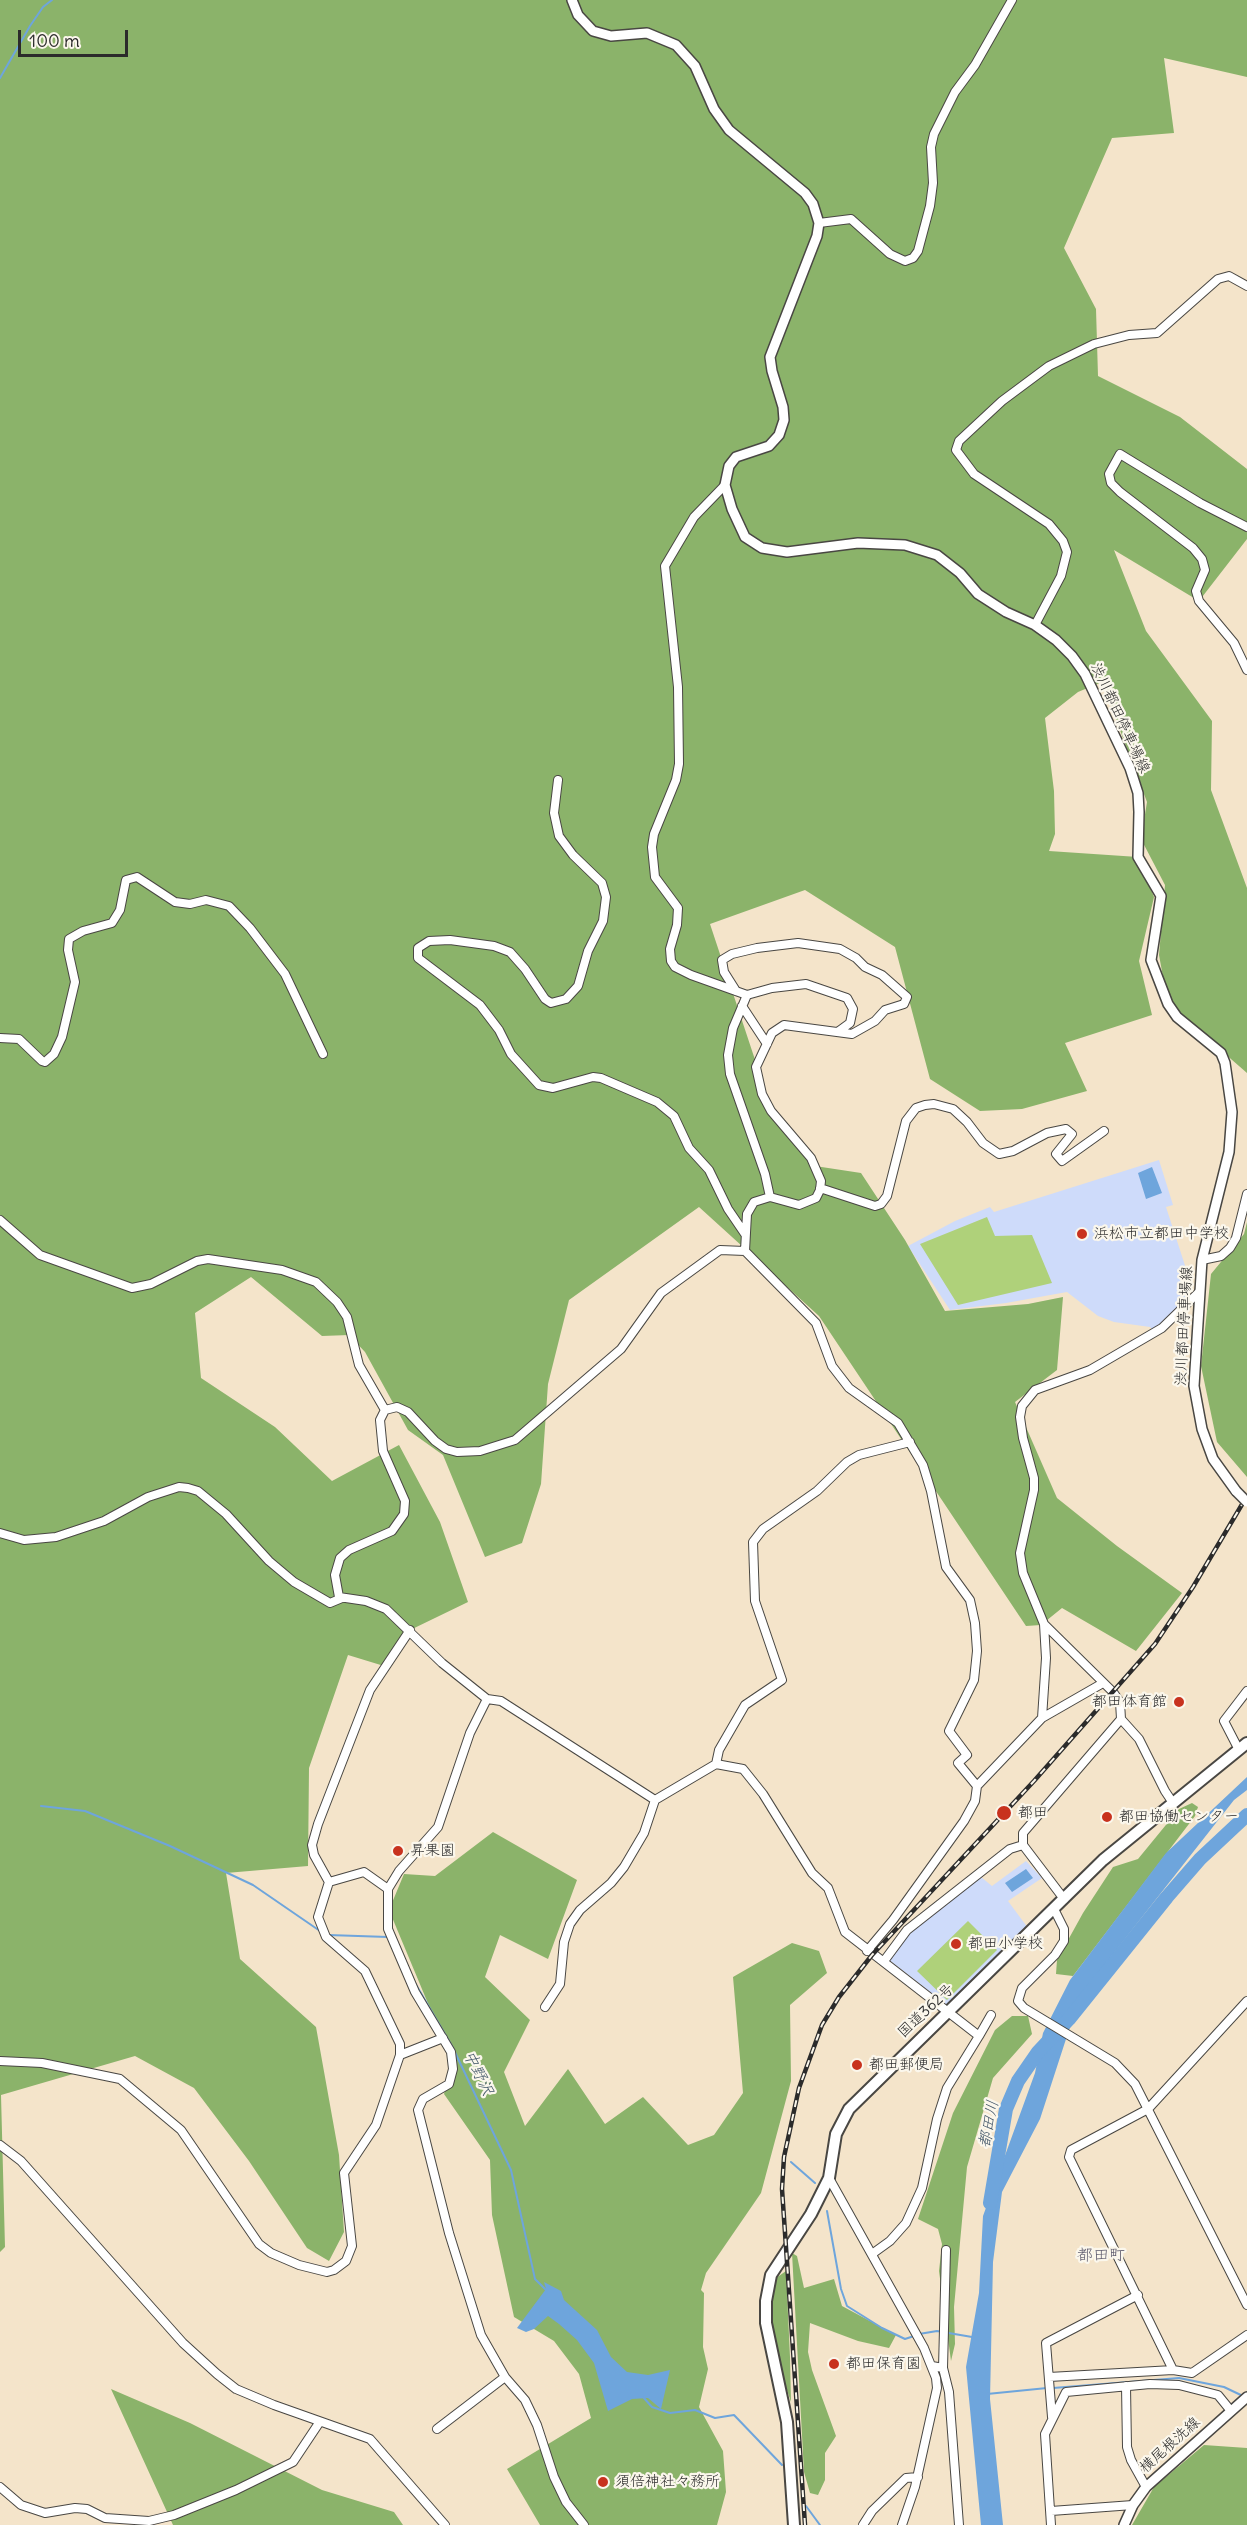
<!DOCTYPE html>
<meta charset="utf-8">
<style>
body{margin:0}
#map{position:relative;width:1247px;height:2525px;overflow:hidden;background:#f4e4ca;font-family:Delius,sans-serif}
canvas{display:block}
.scale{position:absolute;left:18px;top:30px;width:110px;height:27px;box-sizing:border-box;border:3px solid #2b2b2b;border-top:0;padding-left:8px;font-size:18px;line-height:21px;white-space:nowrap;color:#2b2b2b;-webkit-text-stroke:4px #fbf7ec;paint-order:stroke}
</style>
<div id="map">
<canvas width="1247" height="2525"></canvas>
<div class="scale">100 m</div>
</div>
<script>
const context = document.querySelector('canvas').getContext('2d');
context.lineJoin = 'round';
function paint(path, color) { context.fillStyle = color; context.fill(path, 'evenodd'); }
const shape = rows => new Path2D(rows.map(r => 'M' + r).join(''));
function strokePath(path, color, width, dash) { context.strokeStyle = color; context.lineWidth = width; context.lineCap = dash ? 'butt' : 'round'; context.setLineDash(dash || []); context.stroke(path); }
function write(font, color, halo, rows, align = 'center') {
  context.font = font + ' Delius,"Klee One",sans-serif'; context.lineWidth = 4.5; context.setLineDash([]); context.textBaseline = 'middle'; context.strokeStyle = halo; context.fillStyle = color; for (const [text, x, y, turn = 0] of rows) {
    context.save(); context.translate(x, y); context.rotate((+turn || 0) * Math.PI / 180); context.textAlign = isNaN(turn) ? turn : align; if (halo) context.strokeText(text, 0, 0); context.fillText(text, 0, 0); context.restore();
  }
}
const built = shape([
 [1159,1160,1173,1205,1166,1207,1192,1287,1177,1311,1154,1332,1150,1327,1114,1322,1098,1316,1067,1292,1006,1303,950,1310,908,1246,955,1221,990,1207,994,1212],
 [1026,1861,1042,1878,1008,1901,1028,1928,947,2005,889,1960,915,1927,981,1877,992,1886]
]);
const green = shape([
 [987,1217,995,1236,1032,1235,1052,1283,958,1305,920,1244],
 [968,1921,997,1950,947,2000,917,1971]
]);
const forest = shape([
 [0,0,1247,0,1247,77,1164,58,1174,133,1112,138,1064,248,1096,309,1098,376,1180,417,1247,469,1247,539,1199,601,1114,550,1146,631,1212,721,1211,790,1247,888,1247,1073,1168,1004,1159,955,1165,885,1141,839,1147,802,1102,682,1078,692,1045,718,1054,791,1055,834,1049,851,1138,857,1154,897,1139,961,1152,1015,1065,1043,1087,1091,1022,1109,980,1111,930,1079,895,947,805,890,710,924,772,1111,815,1166,861,1173,905,1240,945,1311,1028,1304,1063,1297,1057,1370,1015,1402,1057,1498,1117,1546,1182,1593,1136,1651,1062,1608,1041,1625,1026,1626,819,1316,699,1207,569,1300,548,1384,541,1484,522,1543,485,1557,443,1455,408,1430,365,1352,349,1335,322,1336,251,1277,195,1313,201,1378,275,1427,332,1481,399,1445,440,1522,468,1602,404,1633,384,1666,348,1655,309,1768,308,1866,226,1873,240,1959,316,2027,339,2155,344,2232,329,2261,307,2248,249,2161,194,2088,135,2056,1,2095,5,2247,0,2252],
 [1247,1222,1247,1477,1217,1442,1201,1366,1211,1274,1244,1234],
 [1192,1803,1198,1807,1195,1816,1073,1976,1056,1974,1057,1960,1083,1913,1113,1867,1138,1859,1179,1809],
 [493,1832,577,1880,548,1959,500,1935,485,1977,530,2020,504,2072,525,2126,568,2069,605,2124,643,2097,688,2145,714,2135,743,2093,733,1977,792,1943,819,1951,827,1973,790,2005,791,2081,761,2193,706,2273,701,2290,704,2293,703,2347,708,2369,699,2407,723,2451,726,2492,717,2525,540,2525,507,2469,591,2418,579,2374,554,2341,514,2317,492,2215,490,2160,444,2094,452,2061,389,1910,404,1874,435,1876],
 [1012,2016,1028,2016,1032,2034,993,2078,967,2167,954,2307,955,2344,951,2361,939,2271,942,2244,938,2229,918,2219,953,2113,995,2030],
 [792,2253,797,2256,804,2288,834,2279,842,2306,896,2335,889,2348,858,2341,810,2323,808,2352,812,2370,836,2436,825,2453,825,2480,818,2495,810,2493,804,2472],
 [786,2271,790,2357,791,2402,781,2372,769,2311,771,2290,776,2278],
 [111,2389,190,2423,322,2490,394,2512,403,2525,173,2525],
 [1204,2445,1247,2448,1247,2525,1132,2525,1154,2487]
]);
const water = shape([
 [1152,1167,1162,1193,1146,1199,1138,1173],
 [1247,1777,1247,1790,1234,1800,1080,1996,1040,2119,1002,2192,993,2262,990,2399,1003,2525,981,2525,966,2367,979,2293,983,2216,1035,2073,1043,2033,1070,1980,1166,1853],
 [1026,1869,1033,1878,1012,1892,1005,1883],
 [544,2282,561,2291,564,2300,597,2330,611,2357,627,2372,648,2375,670,2370,661,2409,648,2398,632,2399,608,2411,594,2363,577,2340,559,2324,548,2316,534,2329,526,2332,517,2328,546,2289]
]);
const stream = shape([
 [0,78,30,26,43,7,52,0],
 [41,1806,85,1811,170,1846,253,1885,320,1931],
 [328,1935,388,1937],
 [415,1983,452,2046,511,2170,535,2279,547,2291],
 [791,2162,815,2183],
 [827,2211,841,2289,847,2306,882,2328,905,2339,914,2336],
 [919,2334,937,2331,972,2337],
 [1053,2388,1179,2378,1224,2387,1245,2397],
 [987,2394,1047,2388],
 [643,2397,652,2407,670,2413,695,2410,715,2418,734,2415,782,2465],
 [806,2506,820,2525]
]);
const river = shape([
 [990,2203,1006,2109,1018,2081,1038,2052,1069,2019,1167,1897,1200,1859,1247,1815]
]);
const minor = shape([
 [819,223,851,219,890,254,905,261,913,258,918,251,930,206,933,183,931,147,934,134,955,92,975,65,1012,0],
 [725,485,694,517,665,566,678,687,679,764,676,780,654,834,652,847,655,877,678,908,677,925,670,949,671,961,675,967,691,975,747,995,772,988,806,984,847,998,853,1009,850,1023,839,1031],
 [1247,527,1200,503,1120,454,1109,474,1111,483,1120,492,1193,548,1202,559,1205,570,1196,591,1199,601,1234,643,1247,670],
 [1035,625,1061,576,1067,552,1063,541,1049,524,974,474,956,450,959,441,1002,401,1049,366,1094,344,1129,335,1157,333,1218,279,1229,276,1247,286],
 [558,780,554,813,559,836,573,855,602,883,606,897,603,921,588,951,578,986,566,999,551,1003,545,999,525,969,510,952,494,946,450,940,429,941,418,948,418,958,480,1005,499,1030,511,1054,539,1085,553,1088,593,1077,601,1078,657,1102,674,1116,689,1148,709,1170,728,1209,745,1234],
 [736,991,724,972,722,960,732,954,757,948,798,943,840,949,856,958,865,967,882,975,907,997,904,1004,885,1010,875,1021,852,1034,784,1025,772,1033,756,1067,762,1094,771,1111,811,1158,821,1181,820,1190,816,1198,799,1205,770,1197,754,1202,747,1214,745,1251],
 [747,995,733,1028,728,1055,730,1074,765,1174,770,1197],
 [742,1006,767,1044],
 [0,1038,19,1039,42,1061,45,1062,54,1054,62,1037,75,982,68,950,69,939,83,931,112,923,120,910,126,880,137,877,175,902,190,904,206,900,229,906,250,928,285,974,323,1054],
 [820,1188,875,1206,881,1204,887,1196,906,1121,916,1108,925,1105,934,1104,953,1109,967,1122,983,1143,999,1154,1013,1151,1047,1133,1066,1129,1072,1134,1056,1154,1062,1161,1104,1131],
 [0,1220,40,1255,132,1288,151,1284,197,1261,208,1259,282,1270,316,1282,337,1302,347,1317,359,1365,385,1410],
 [1202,1260,1221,1256,1230,1248,1236,1238,1247,1194],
 [0,1533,24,1540,56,1537,104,1521,148,1497,179,1487,188,1488,198,1491,226,1514,269,1561,294,1582,330,1603,342,1598],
 [1044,1624,1113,1692,1120,1702,1121,1719,1139,1739,1165,1791,1173,1803],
 [487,1699,470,1733,438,1827,399,1871,388,1889,388,1929,415,1992,451,2052,453,2069,449,2084,423,2099,418,2110,449,2233,481,2335,505,2377,525,2400,537,2425,554,2477,566,2502,584,2525],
 [1042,1718,1103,1683],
 [1239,1750,1224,1721,1247,1691],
 [716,1764,719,1750,745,1705,782,1680,755,1601,753,1542,763,1529,817,1491,847,1462,859,1455,910,1442],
 [655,1800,501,1701,487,1699,442,1663,386,1609,366,1601,339,1597,335,1575,340,1558,349,1550,392,1531,404,1514,405,1501,383,1451,380,1420,385,1410,397,1407,408,1412,435,1441,446,1449,457,1452,480,1451,515,1440,621,1349,661,1293,720,1250,745,1251,816,1323,832,1366,849,1388,898,1423,923,1465,931,1491,946,1567,970,1600,975,1623,977,1651,974,1680,949,1731,967,1755,958,1763,977,1786],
 [329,1882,314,1855,312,1845,318,1824,370,1690,410,1630],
 [1064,1899,1023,1845,1023,1833,1121,1719],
 [1054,1909,1064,1929,1064,1941,1055,1955,1022,1988,1018,2001,1024,2008,1115,2063,1135,2084,1247,2305],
 [867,1951,893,1920,964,1821,975,1801,977,1786,1042,1718,1046,1658,1044,1624,1023,1573,1020,1553,1034,1490,1034,1478,1023,1438,1020,1417,1022,1406,1035,1390,1090,1370,1162,1328,1199,1292],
 [884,1961,907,1930,1010,1849,1023,1845],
 [545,2007,560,1984,564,1942,570,1924,580,1910,611,1883,624,1867,644,1833,655,1800,716,1764,743,1769,763,1794,812,1873,828,1888,845,1932,979,2036,947,2088,937,2119,922,2188,906,2223,890,2241,872,2254],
 [979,2036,991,2015],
 [400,2055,443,2038],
 [0,2061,42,2063,120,2079,181,2130,259,2244,271,2253,299,2265,327,2272,334,2270,346,2261,352,2246,344,2173,376,2125,400,2055,400,2044,365,1971,326,1937,318,1917,329,1882,364,1872,388,1889],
 [0,2145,21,2161,183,2343,217,2374,236,2389,274,2405,370,2439,445,2525],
 [829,2178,924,2348,936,2378,937,2388,915,2487,902,2525],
 [932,2366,943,2368,949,2392,959,2525],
 [943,2368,946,2250],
 [1173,2370,1069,2157,1071,2150,1148,2109,1247,2001],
 [1049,2377,1173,2370,1192,2373,1247,2335],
 [1126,2386,1127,2447,1131,2460,1146,2487],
 [1052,2417,1046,2343,1138,2295],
 [437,2429,505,2377],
 [0,2487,21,2505,45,2513,75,2508,87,2509,105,2518,149,2521,174,2515,236,2490,293,2462,319,2423],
 [1051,2511,1133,2505],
 [863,2525,872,2511,906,2478,918,2477],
 [1051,2525,1045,2434,1066,2392,1150,2384,1179,2385,1218,2395,1231,2411]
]);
const major = shape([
 [572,0,578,15,593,31,611,36,647,33,676,45,695,66,714,109,729,130,805,193,813,204,819,223,817,236,770,357,772,371,783,407,784,420,779,435,769,446,736,457,729,466,725,485,732,509,745,537,762,548,787,552,858,543,905,545,937,555,960,573,978,594,1006,612,1035,625,1056,640,1072,656,1085,674,1130,768,1138,793,1139,812,1138,857,1161,896,1151,960,1168,1004,1177,1017,1221,1053,1225,1063,1232,1112,1229,1152,1202,1260,1194,1386,1202,1429,1213,1459,1236,1491],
 [1124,2525,1133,2505,1146,2487,1247,2397]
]);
const highway = shape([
 [794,2525,787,2422,766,2323,766,2301,771,2275,811,2214,829,2178,836,2134,849,2109,1103,1860,1247,1743]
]);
const rail = shape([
 [805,2525,782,2189,784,2157,799,2088,822,2025,839,1997,872,1955,1034,1781,1155,1644,1193,1587,1247,1496]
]);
const majorBridge = shape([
 [1236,1491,1247,1502]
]);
const markers = [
 [1082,1234,6,"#c8321e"],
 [1179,1702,6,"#c8321e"],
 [1004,1813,8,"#c8321e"],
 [1107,1817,6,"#c8321e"],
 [398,1851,6,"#c8321e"],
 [956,1944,6,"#c8321e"],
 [857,2065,6,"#c8321e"],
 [834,2364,6,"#c8321e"],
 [603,2482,6,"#c8321e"]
];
const streetNames = [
 ["渋川都田停車場線",1120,718,65],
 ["渋川都田停車場線",1184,1326,-87],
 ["国道362号",926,2011,-43],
 ["横尾根洗線",1170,2445,-42]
];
const poiNames = [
 ["浜松市立都田中学校",1094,1234],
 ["都田体育館",1167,1702,"right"],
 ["都田",1018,1813],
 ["都田協働センター",1119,1817],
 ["昇果園",410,1851],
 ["都田小学校",968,1944],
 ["都田郵便局",869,2065],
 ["都田保育園",846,2364],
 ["須倍神社々務所",615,2482]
];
const waterNames = [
 ["中野沢",478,2073,64],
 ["都田川",989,2124,-79]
];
const neighbourhoodNames = [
 ["都田町",1101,2255]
];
paint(built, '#cedbfa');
paint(green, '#afd17a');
paint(forest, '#8bb36a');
paint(water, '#6ea5dc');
strokePath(stream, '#6ea5dc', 2);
strokePath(river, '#6ea5dc', 14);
strokePath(minor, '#494743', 10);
strokePath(major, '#494743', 12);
strokePath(highway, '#494743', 14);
strokePath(minor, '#fff', 8);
strokePath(major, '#fff', 9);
strokePath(highway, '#fff', 10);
strokePath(rail, '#2b2b2b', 4.5);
strokePath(rail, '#fbf7ec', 2, [7]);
strokePath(majorBridge, '#494743', 12, []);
strokePath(majorBridge, '#fff', 9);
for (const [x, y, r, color] of markers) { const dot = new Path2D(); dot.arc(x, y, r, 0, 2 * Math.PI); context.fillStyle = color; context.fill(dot); strokePath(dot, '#fbf7ec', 2); }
write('15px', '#2b2b2b', '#fbf7ec', streetNames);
write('15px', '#2b2b2b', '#fbf7ec', poiNames, 'left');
write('italic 16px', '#425669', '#fbf7ec', waterNames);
write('16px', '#5d5a6d', '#fbf7ec', neighbourhoodNames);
</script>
